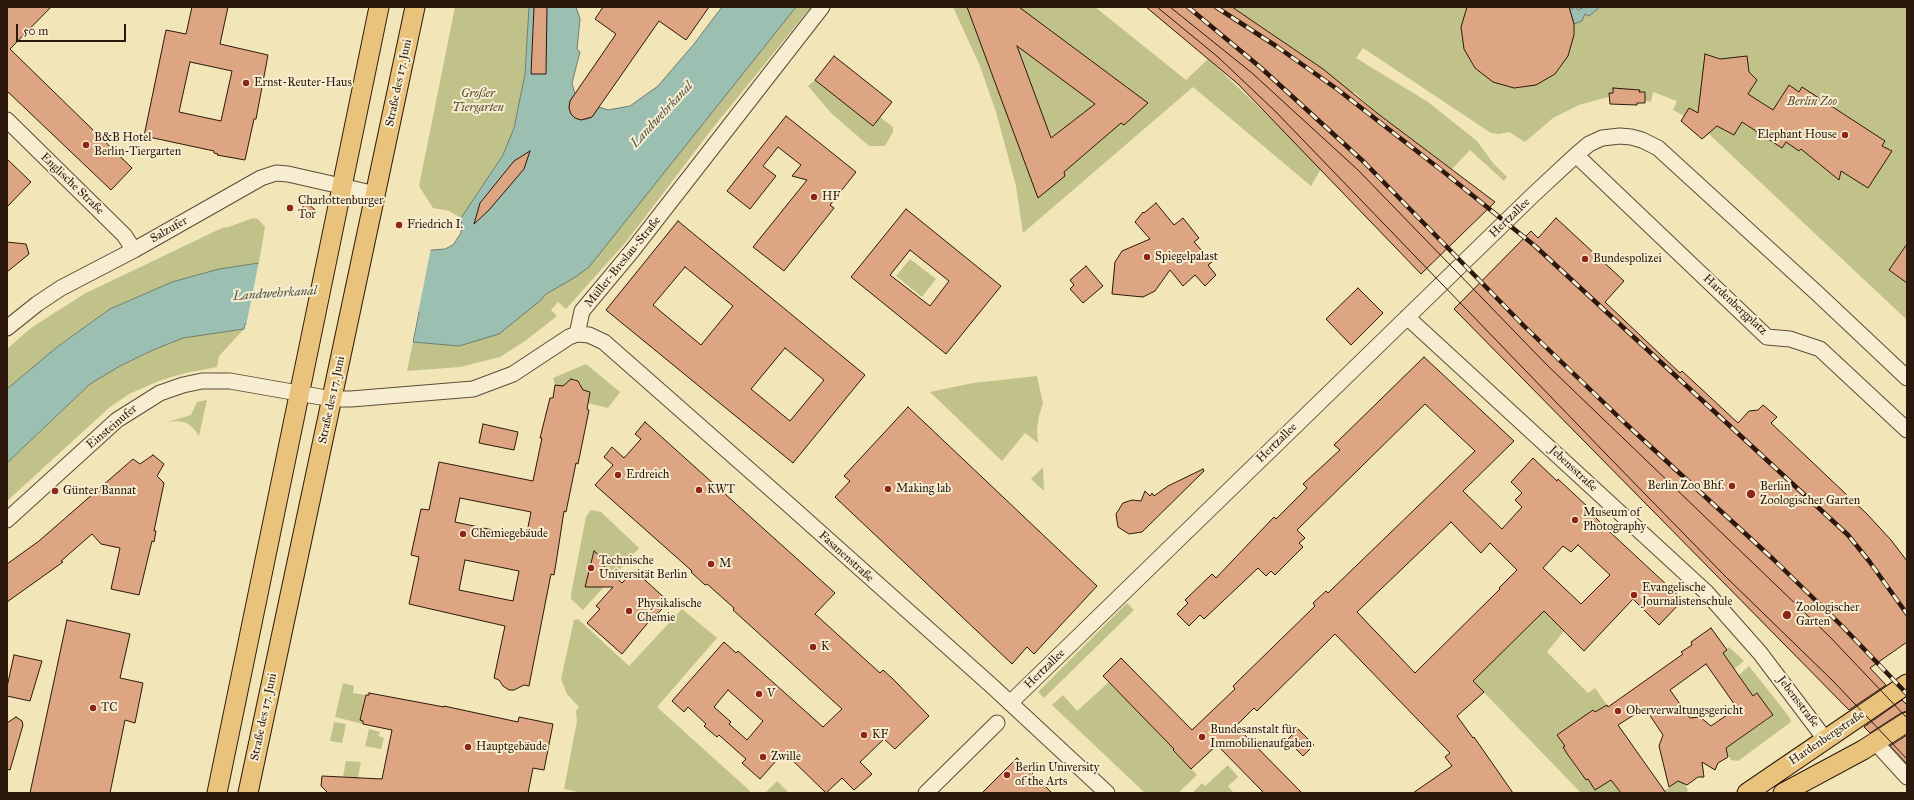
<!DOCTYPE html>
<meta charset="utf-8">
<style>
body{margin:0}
#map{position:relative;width:1914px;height:800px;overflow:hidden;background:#f2e5b8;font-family:"IM FELL Great Primer",serif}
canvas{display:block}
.frame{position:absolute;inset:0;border:8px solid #2c180d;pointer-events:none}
.scale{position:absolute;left:16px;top:24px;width:110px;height:18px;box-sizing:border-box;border:2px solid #2c180d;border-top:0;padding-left:5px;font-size:12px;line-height:14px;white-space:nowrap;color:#2c180d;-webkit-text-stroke:3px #f7eed1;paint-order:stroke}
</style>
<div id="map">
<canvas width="1914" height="800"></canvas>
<div class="frame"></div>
<div class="scale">50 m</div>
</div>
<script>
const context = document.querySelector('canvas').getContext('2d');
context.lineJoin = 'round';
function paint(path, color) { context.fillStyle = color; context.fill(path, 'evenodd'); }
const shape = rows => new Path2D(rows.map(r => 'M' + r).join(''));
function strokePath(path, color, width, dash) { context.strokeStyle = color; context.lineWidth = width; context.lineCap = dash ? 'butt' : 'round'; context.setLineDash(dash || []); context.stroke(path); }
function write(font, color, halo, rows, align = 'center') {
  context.font = font + ' "IM FELL Great Primer",serif'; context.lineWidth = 4; context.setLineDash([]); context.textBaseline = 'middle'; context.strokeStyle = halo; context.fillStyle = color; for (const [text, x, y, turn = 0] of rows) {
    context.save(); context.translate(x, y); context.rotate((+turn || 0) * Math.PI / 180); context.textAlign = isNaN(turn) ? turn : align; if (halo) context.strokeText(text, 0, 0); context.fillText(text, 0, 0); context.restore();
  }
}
const green = shape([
 [455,7,529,7,525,73,514,128,503,155,461,218,449,211,433,208,419,186],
 [796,7,811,7,712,129,626,242,566,309,558,302,551,310,557,316,525,341,500,357,460,367,407,371,413,342,459,346,541,300,546,294,555,289],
 [953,7,1095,7,1186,80,1208,59,1283,130,1323,69,1232,7,1907,7,1907,320,1709,134,1702,139,1681,121,1684,116,1673,110,1677,101,1653,92,1651,102,1638,99,1637,105,1610,104,1609,97,1593,101,1579,105,1553,118,1525,142,1509,132,1499,134,1491,133,1363,48,1356,58,1428,102,1477,141,1493,163,1507,177,1504,181,1470,150,1452,169,1377,113,1354,92,1346,101,1321,169,1311,186,1193,87,1023,233,1016,186,996,112,980,66],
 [815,80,873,126,880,117,893,127,893,132,885,146,869,146,831,113,808,86],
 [253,218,258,219,265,227,259,263,219,269,172,282,110,309,57,347,7,389,7,349,31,328,84,294,224,227,226,228],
 [910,259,936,279,922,297,896,276],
 [244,329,219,356,217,367,185,373,159,381,129,394,110,407,7,501,7,463,90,384,120,366,153,350,183,338],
 [586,364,620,392,608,408,588,403,590,392,581,390,581,384,575,379,568,381,565,387,555,385,553,378],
 [1037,376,1043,403,1039,416,1037,429,1038,443,1025,433,1002,461,930,392,973,383],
 [207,400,199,436,193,428,187,423,178,421,168,422,191,415,197,402],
 [1043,467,1044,491,1031,479],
 [591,510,601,512,639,548,583,610,571,599,571,594,586,517],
 [1127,603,1134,610,1044,698,1038,692],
 [682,609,717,638,657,707,750,791,748,793,582,793,564,789,577,721,576,711,579,707,567,694,561,679,574,620,578,619,629,666],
 [1544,611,1561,627,1560,628,1564,631,1547,652,1588,693,1595,688,1607,705,1595,712,1593,710,1558,735,1565,746,1568,755,1580,773,1588,779,1615,777,1622,787,1618,790,1621,793,1581,793,1473,681],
 [1729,647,1744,661,1734,669,1723,653],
 [1749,666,1790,718,1791,722,1738,761,1731,760,1725,749,1773,716,1761,698,1757,693,1753,696,1739,675],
 [1109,682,1174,749,1173,750,1197,775,1178,793,1145,793,1052,705,1063,695,1077,711],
 [343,683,354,686,353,693,365,695,361,720,363,721,363,724,335,717],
 [334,722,346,724,342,743,330,741],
 [369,729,380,732,378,736,384,738,381,749,365,746],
 [346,761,361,762,358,778,343,777],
 [1228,765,1238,777,1228,786,1234,793,1192,793,1202,783,1205,786],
 [1681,779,1688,790,1686,793,1661,793],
 [777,781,789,793,765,793]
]);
const water = shape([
 [529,7,576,7,580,19,577,49,580,52,572,83,575,94,570,101,569,108,573,116,584,120,592,117,599,107,608,110,630,106,658,86,694,44,722,7,796,7,589,267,574,278,546,294,541,300,499,334,459,346,413,342,419,312,245,324,244,329,183,338,153,350,120,366,90,384,7,463,7,389,57,347,110,309,172,282,219,269,259,263,445,249,453,245,461,233,461,218,503,155,514,128,525,74,529,7],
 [1575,7,1578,10,1584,7,1600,7,1589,16,1585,14,1582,21,1574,24,1570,10,1575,7]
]);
const pier = shape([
 [425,247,431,248,412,344,411,341,417,314,247,326,245,331,259,261]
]);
const building = shape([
 [7,7,51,7,10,49,132,168,111,190,7,91,7,7],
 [192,7,228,7,220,44,268,55,256,119,254,119,245,160,217,155,218,154,214,153,214,151,144,136,166,30,186,34,192,7],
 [190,62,232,71,221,121,179,112,190,62],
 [534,7,547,7,546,74,531,74,534,7],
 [603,7,709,7,686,40,659,21,592,117,581,120,575,118,571,114,569,108,570,101,616,34,595,19,603,7],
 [967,7,1019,7,1148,103,1124,125,1121,123,1064,172,1065,176,1038,198,967,7],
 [1017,46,1095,104,1051,138,1017,46],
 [1146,7,1232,7,1323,69,1377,113,1495,202,1421,274,1238,84,1146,7],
 [1467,7,1569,7,1574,24,1574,35,1568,56,1555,74,1536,85,1514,88,1493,82,1475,68,1464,49,1461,27,1467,7],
 [1705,54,1720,59,1747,56,1749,72,1757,80,1748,94,1773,110,1789,85,1799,92,1802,87,1885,141,1882,146,1892,151,1868,188,1841,171,1839,180,1801,149,1799,151,1786,142,1782,148,1742,122,1734,135,1717,126,1702,139,1681,121,1689,108,1698,113,1705,54],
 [834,56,892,102,873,126,815,80,834,56],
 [1613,88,1640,90,1639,92,1645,92,1645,103,1637,103,1637,105,1610,104,1609,93,1613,93,1613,88],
 [786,116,856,172,830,205,834,208,784,271,753,247,807,180,792,176,801,165,778,147,763,166,776,176,750,209,727,191,786,116],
 [530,151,524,169,489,210,474,224,480,203,514,161,530,151],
 [7,159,31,182,7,207,7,159],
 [305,201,315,210,314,219,306,219,300,215,305,201],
 [1156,203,1174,225,1183,218,1199,238,1194,242,1212,262,1208,265,1216,275,1205,286,1195,275,1183,286,1170,270,1155,291,1143,297,1112,294,1115,262,1122,251,1150,239,1135,222,1143,212,1144,213,1156,203],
 [906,209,1001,286,946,354,851,277,906,209],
 [910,250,949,281,930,306,890,275,910,250],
 [1556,218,1624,281,1605,302,1680,373,1682,371,1738,423,1749,411,1758,410,1763,405,1777,417,1771,423,1867,514,1891,540,1907,561,1907,642,1870,668,1886,685,1849,710,1454,309,1531,231,1538,238,1556,218],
 [678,221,865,375,793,463,606,310,678,221],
 [685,267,733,306,701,345,653,305,685,267],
 [785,348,824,380,790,421,751,389,785,348],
 [7,242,26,244,29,254,7,272,7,242],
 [1907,244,1907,283,1889,270,1907,244],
 [1086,266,1103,286,1083,303,1070,289,1074,285,1070,280,1086,266],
 [1358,288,1383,313,1351,345,1326,319,1358,288],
 [1424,357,1514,441,1463,491,1502,529,1522,507,1515,500,1522,493,1511,482,1533,458,1557,481,1558,479,1589,508,1587,509,1610,532,1683,600,1659,625,1633,599,1584,651,1544,611,1473,681,1484,692,1457,716,1473,738,1474,737,1513,793,1413,793,1452,766,1445,757,1450,753,1335,634,1257,711,1254,708,1236,726,1302,793,1264,793,1217,745,1191,769,1173,750,1174,749,1103,676,1121,658,1192,730,1235,689,1233,686,1315,606,1313,603,1326,591,1328,593,1475,451,1425,404,1297,530,1305,538,1299,543,1303,547,1275,575,1271,571,1266,576,1258,568,1204,619,1200,615,1189,626,1177,614,1188,603,1185,600,1212,574,1216,578,1274,517,1276,519,1307,488,1303,484,1340,450,1334,445,1424,357],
 [1451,522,1481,553,1490,543,1517,570,1499,588,1500,589,1415,673,1357,612,1451,522],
 [1578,545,1610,575,1581,604,1543,568,1563,546,1571,552,1578,545],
 [571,379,578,381,583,390,590,392,587,409,589,410,578,464,576,463,566,512,564,511,556,563,554,575,551,574,529,686,524,685,514,690,509,690,503,686,499,680,494,678,505,626,409,604,419,557,411,555,421,509,429,510,439,462,533,481,542,438,540,438,550,398,553,398,555,385,563,386,571,379],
 [460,498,531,512,526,537,455,522,460,498],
 [465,560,519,571,513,601,459,590,465,560],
 [908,407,1097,586,1034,654,1027,647,1012,664,835,497,850,481,844,476,908,407],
 [645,422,835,593,815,614,880,673,883,670,893,679,929,716,895,749,884,739,860,762,872,774,854,790,842,778,826,793,784,752,760,779,742,763,746,759,719,735,717,737,704,726,706,724,688,707,684,712,672,701,724,642,736,653,738,651,823,727,842,709,733,610,734,608,707,584,705,585,691,572,692,571,595,485,613,465,604,457,612,447,624,458,641,439,635,434,645,422],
 [728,690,763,721,747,740,729,724,731,722,714,707,728,690],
 [483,424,518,432,514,450,479,443,483,424],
 [153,455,164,464,157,476,164,483,154,531,156,531,154,542,152,541,139,595,111,589,120,548,101,544,92,534,61,561,63,562,7,602,7,564,39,541,133,459,140,464,153,455],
 [1203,469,1204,471,1142,532,1129,534,1118,527,1116,514,1123,503,1132,500,1141,501,1145,491,1150,496,1152,493,1154,496,1168,486,1203,469],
 [594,551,608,563,604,567,622,583,634,570,669,602,657,614,656,613,622,654,587,623,600,609,596,606,613,587,585,587,594,551],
 [67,620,130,634,120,678,143,683,135,723,125,720,110,793,30,793,67,620],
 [1711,628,1727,650,1723,653,1753,696,1757,693,1773,715,1726,748,1728,757,1718,763,1715,770,1702,762,1704,777,1698,777,1687,785,1678,781,1669,787,1659,746,1663,735,1645,708,1618,725,1666,793,1621,793,1611,780,1595,790,1588,779,1586,780,1581,773,1568,755,1563,747,1565,746,1557,735,1593,710,1595,712,1607,705,1608,707,1683,654,1681,652,1692,645,1691,642,1711,628],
 [1706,664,1737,708,1711,726,1700,717,1690,718,1670,690,1706,664],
 [14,655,42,661,30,701,7,696,7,687,14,655],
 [369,693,444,707,444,706,518,722,519,717,553,724,544,770,533,768,528,793,328,793,321,786,322,776,382,779,392,730,363,724,363,721,360,720,366,695,369,695,369,693],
 [1902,700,1907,705,1907,711,1901,713,1870,733,1864,727,1902,700],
 [16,717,22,721,23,725,10,770,7,769,7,723,16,717],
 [1298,729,1314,745,1303,756,1287,740,1298,729],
 [1907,735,1907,764,1890,746,1907,735],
 [1017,758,1052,793,982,793,1017,758]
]);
const minor = shape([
 [7,120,124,235,134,250],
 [1576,155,1767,337,1790,339,1820,349,1907,430],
 [1407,317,1706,592,1760,653,1825,739],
 [7,328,37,304,61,288,134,250,261,178,276,173,288,174,376,194],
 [577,334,582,311,632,251,822,7],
 [7,520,117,420,160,393,183,385,202,381,230,381,332,399,351,399,473,389,513,374,569,337,577,334,589,335,604,342,788,504,993,687,1107,793],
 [1010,703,1533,195,1576,155,1589,144,1602,138,1620,136,1631,137,1642,140,1658,148,1819,295,1907,378],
 [1876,743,1907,777],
 [926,793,997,723]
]);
const major = shape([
 [217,793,379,7],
 [248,793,415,7],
 [1747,793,1907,684],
 [1783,793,1863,750,1907,722]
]);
const tram = shape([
 [1157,7,1218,57,1275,111,1607,455,1726,577,1834,682,1907,759],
 [1170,7,1252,73,1358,170,1547,365,1830,637,1907,718]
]);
const rail = shape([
 [1188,7,1260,67,1364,162,1524,326,1626,424,1773,559,1843,627,1907,694],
 [1216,7,1276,46,1337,89,1445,173,1535,246,1848,535,1869,561,1907,614]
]);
const markers = [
 [246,83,4,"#8f2418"],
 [1845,135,4,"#8f2418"],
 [86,145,4,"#8f2418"],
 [814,197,4,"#8f2418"],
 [290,208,4,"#8f2418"],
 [399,225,4,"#8f2418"],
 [1147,257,4,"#8f2418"],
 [1585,259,4,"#8f2418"],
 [618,475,4,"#8f2418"],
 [1732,486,4,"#8f2418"],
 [888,489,4,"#8f2418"],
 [699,490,4,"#8f2418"],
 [55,491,4,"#8f2418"],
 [1751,494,5,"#8f2418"],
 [1575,520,4,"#8f2418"],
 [463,534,4,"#8f2418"],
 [711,564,4,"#8f2418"],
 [591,568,4,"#8f2418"],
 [1634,595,4,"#8f2418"],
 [629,611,4,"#8f2418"],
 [1787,615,5,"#8f2418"],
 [813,647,4,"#8f2418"],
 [759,694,4,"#8f2418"],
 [93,708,4,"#8f2418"],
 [1618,711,4,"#8f2418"],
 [864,735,4,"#8f2418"],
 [1202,737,4,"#8f2418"],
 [468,747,4,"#8f2418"],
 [763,757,4,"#8f2418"],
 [1007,775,4,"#8f2418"]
];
const poiNames = [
 ["Ernst-Reuter-Haus",254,83],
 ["Elephant House",1837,135,"right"],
 ["B&B Hotel",94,138],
 ["Berlin-Tiergarten",94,152],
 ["HF",822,197],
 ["Charlottenburger",298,201],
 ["Tor",298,215],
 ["Friedrich I.",407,225],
 ["Spiegelpalast",1155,257],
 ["Bundespolizei",1593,259],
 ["Erdreich",626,475],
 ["Berlin Zoo Bhf.",1724,486,"right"],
 ["Berlin",1760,487],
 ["Zoologischer Garten",1760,501],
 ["Making lab",896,489],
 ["KWT",707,490],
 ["Günter Bannat",63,491],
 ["Museum of",1583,513],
 ["Photography",1583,527],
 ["Chemiegebäude",471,534],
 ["Technische",599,561],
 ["Universität Berlin",599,575],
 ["M",719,564],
 ["Evangelische",1642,588],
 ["Journalistenschule",1642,602],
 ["Physikalische",637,604],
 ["Chemie",637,618],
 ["Zoologischer",1796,608],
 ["Garten",1796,622],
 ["K",821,647],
 ["V",767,694],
 ["TC",101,708],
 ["Oberverwaltungsgericht",1626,711],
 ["Bundesanstalt für",1210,730],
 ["Immobilienaufgaben",1210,744],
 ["KF",872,735],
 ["Hauptgebäude",476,747],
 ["Zwille",771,757],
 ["Berlin University",1015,768],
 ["of the Arts",1015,782]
];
const streetNames = [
 ["Straße des 17. Juni",399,83,-78],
 ["Englische Straße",72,184,44],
 ["Hertzallee",1510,218,-44],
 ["Salzufer",169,230,-30],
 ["Müller-Breslau-Straße",623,262,-51],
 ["Hardenbergplatz",1735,305,43],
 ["Straße des 17. Juni",332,400,-78],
 ["Einsteinufer",112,427,-40],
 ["Hertzallee",1277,443,-44],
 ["Jebensstraße",1573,469,43],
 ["Fasanenstraße",846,557,42],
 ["Hertzallee",1045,669,-44],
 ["Jebensstraße",1798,702,53],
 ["Straße des 17. Juni",264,717,-78],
 ["Hardenbergstraße",1827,738,-34]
];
const parkNames = [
 ["Großer",478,94],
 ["Tiergarten",478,108],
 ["Berlin Zoo",1812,102]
];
const waterNames = [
 ["Landwehrkanal",662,115,-47],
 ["Landwehrkanal",275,294,-4]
];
paint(green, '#c1c28a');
paint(water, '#9bbfb1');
strokePath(water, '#6f7c6f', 1);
paint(pier, '#f2e5b8');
paint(building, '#dda582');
strokePath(building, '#2c180d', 1);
strokePath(minor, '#5e4b38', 17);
strokePath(major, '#2c180d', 21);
strokePath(minor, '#f7eed1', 15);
strokePath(major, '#e9c27c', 19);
strokePath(tram, '#2c180d', 1);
strokePath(rail, '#2c180d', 4.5);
strokePath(rail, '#f7eed1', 3, [9]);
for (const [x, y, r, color] of markers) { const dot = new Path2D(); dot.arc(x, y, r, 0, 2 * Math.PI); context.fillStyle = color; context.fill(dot); strokePath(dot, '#f7eed1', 1.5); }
write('12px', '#2c180d', '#f7eed1', poiNames, 'left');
write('12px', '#2c180d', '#f7eed1', streetNames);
write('italic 12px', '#594b32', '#f7eed1', parkNames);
write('italic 13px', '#535246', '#f7eed1', waterNames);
</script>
